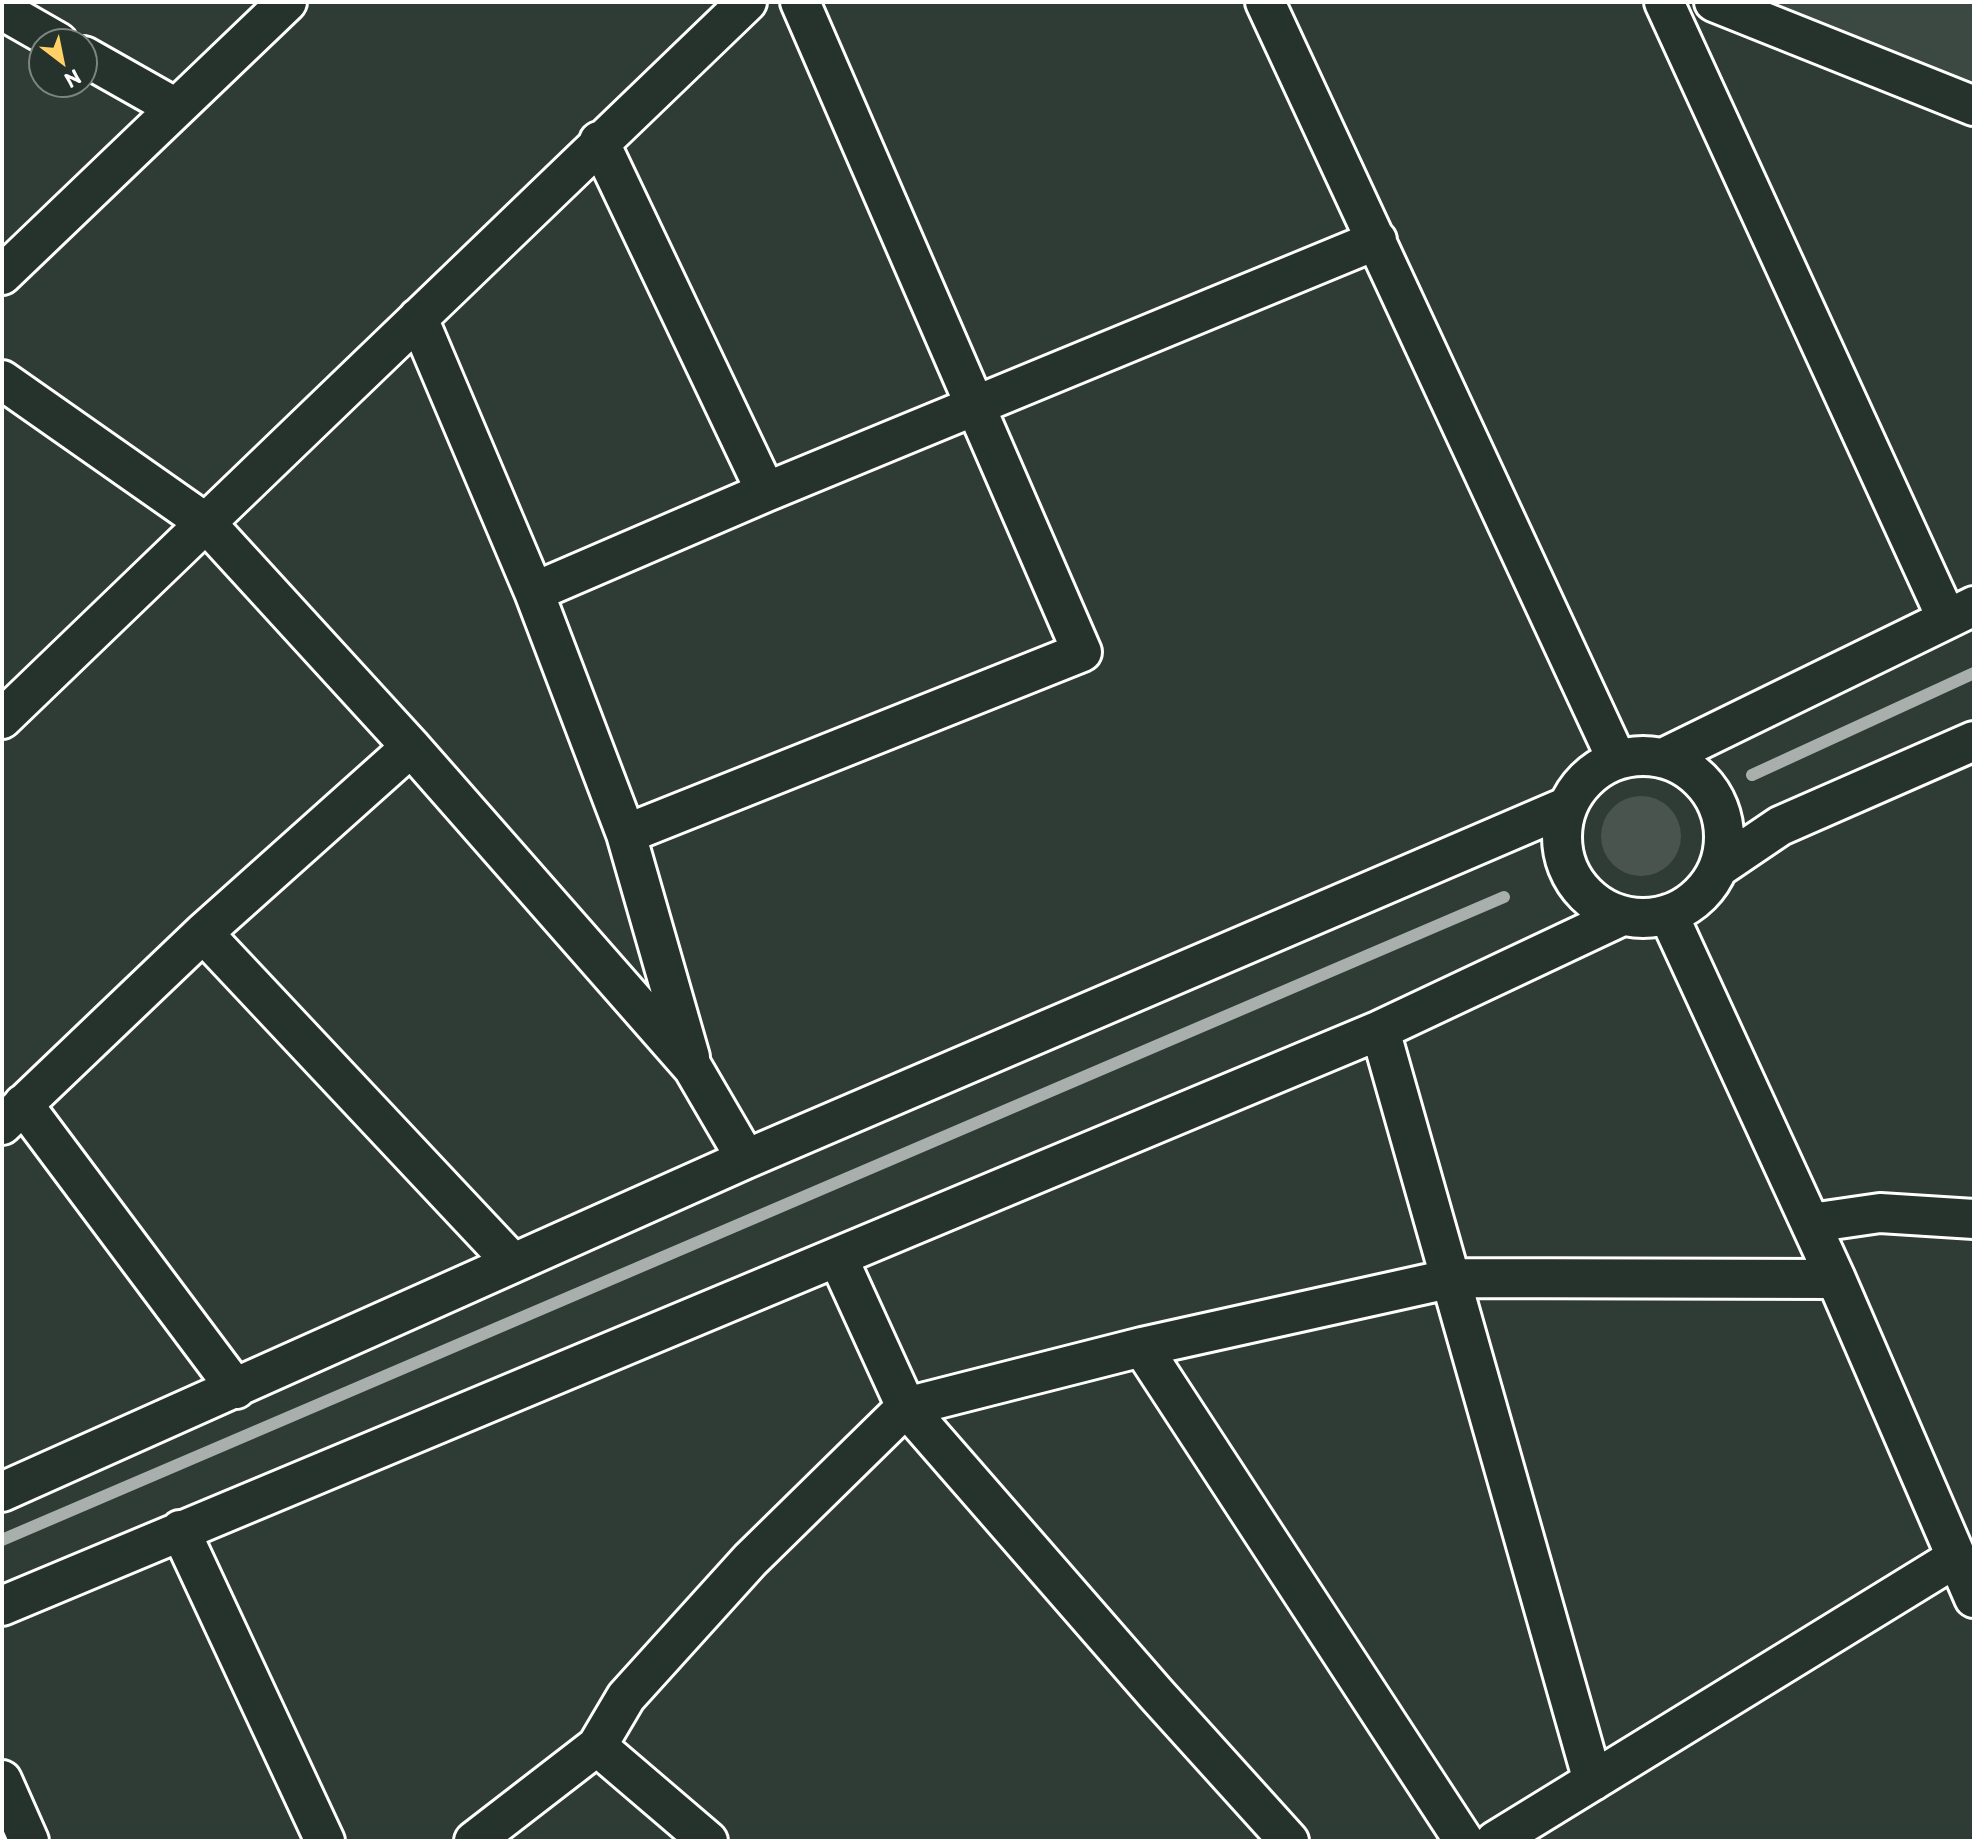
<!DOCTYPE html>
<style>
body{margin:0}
#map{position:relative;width:1976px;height:1843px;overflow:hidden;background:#2f3b35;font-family:"Playpen Sans",sans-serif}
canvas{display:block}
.frame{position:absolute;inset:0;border:4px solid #fff;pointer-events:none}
.north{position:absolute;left:28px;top:28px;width:70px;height:70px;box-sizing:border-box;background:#26332d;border:2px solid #7d8581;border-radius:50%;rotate:148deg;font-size:19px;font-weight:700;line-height:28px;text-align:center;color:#fff}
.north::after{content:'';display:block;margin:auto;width:24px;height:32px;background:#ffd166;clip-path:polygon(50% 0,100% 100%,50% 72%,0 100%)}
</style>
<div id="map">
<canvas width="1976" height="1843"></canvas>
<div class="frame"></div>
<div class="north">N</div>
</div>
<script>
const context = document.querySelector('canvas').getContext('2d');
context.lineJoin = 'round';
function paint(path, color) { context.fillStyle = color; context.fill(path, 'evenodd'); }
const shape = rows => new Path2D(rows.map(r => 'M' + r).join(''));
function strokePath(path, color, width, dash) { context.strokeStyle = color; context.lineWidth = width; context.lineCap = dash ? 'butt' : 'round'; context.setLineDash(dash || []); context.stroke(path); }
const built = shape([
 [1764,2,1974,2,1974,91]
]);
const green = shape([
 '1601 836a40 40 0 1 1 80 0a40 40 0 1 1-80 0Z'
]);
const stream = shape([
 [1752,775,1974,673],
 [2,1540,1504,897]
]);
const minor = shape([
 [1265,2,1617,760],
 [1664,2,1947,619],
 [1714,2,1974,106],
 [2,10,58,42],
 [84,56,176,108],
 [599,141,766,492],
 [2,275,287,2],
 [418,318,534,592,626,834,690,1057],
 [2,380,206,523,411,747,693,1068,746,1159],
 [534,592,766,492,1377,240],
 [2,719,747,2],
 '1562 837a81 81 0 1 1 162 0a81 81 0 1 1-162 0Z',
 [1663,758,1974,606],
 [626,834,1082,652,800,2],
 [1718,868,1780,826,1974,741],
 [1668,914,1836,1279,1974,1598],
 [203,933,513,1263],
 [1380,1030,1593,1781],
 [23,1104,236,1389],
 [2,1125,203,933,411,747],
 [1811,1223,1880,1213,1974,1219],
 [838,1258,906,1407,1157,1695,1289,1841],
 [1142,1347,1464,1841],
 [2,1492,746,1159,1568,806],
 [180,1530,325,1841],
 [2,1606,1380,1030,1622,916],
 [597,1746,708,1841],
 [2,1780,29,1841],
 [474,1841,597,1746,626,1697,750,1560,906,1407,1142,1347,1453,1278,1836,1279],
 [1495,1841,1957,1557]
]);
paint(built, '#3c4842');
paint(green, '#4a544f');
strokePath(stream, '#a9afac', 12);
strokePath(minor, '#fff', 44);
strokePath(minor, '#26332d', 38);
</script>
